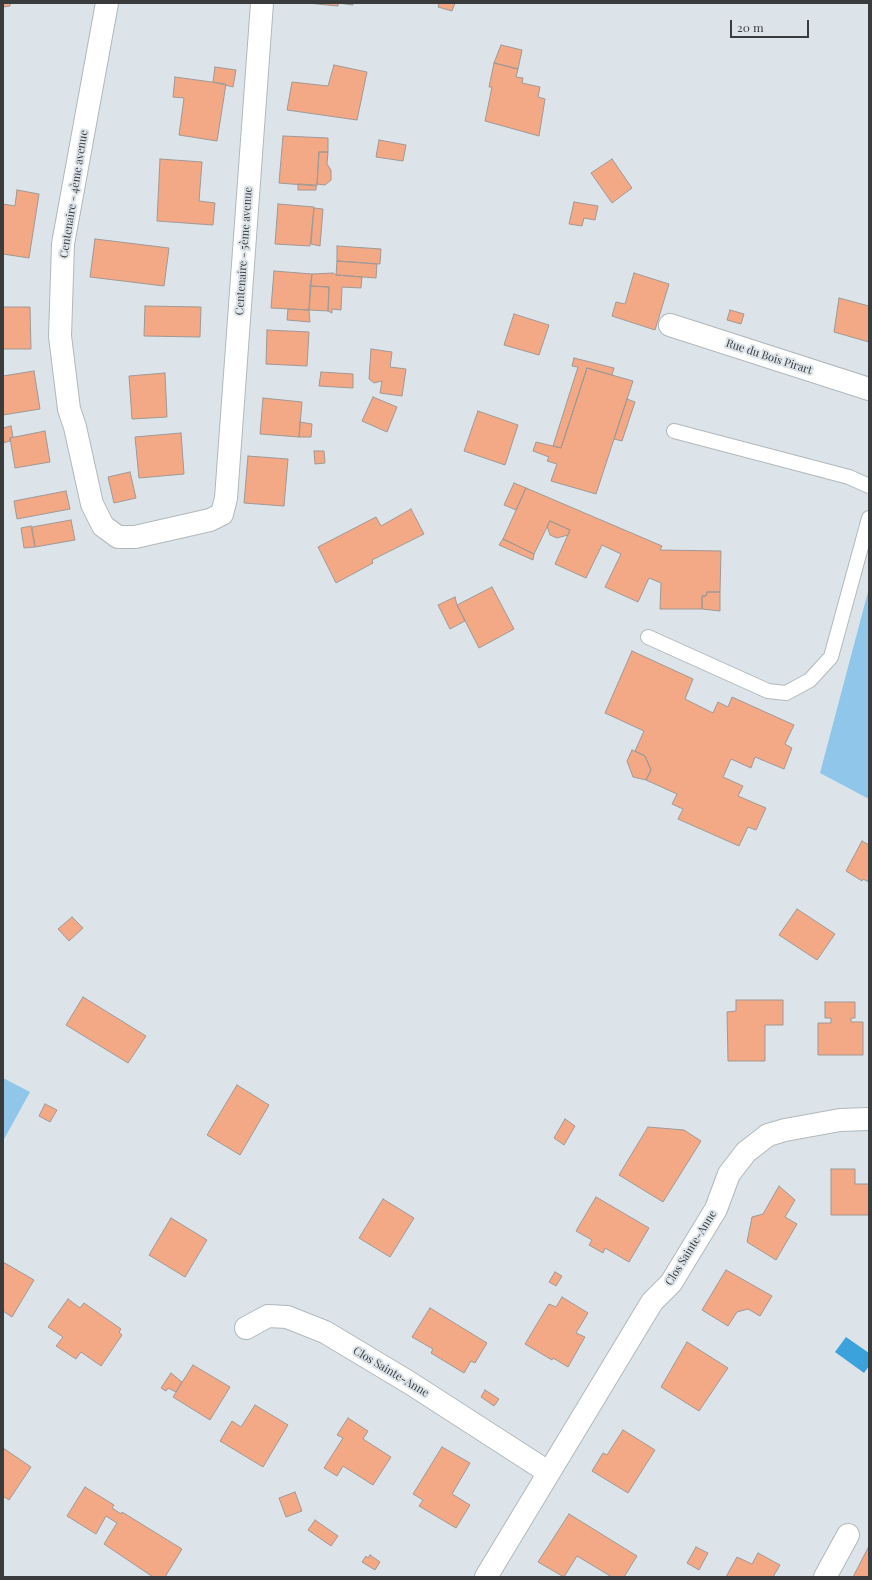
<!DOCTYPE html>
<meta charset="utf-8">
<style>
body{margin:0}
#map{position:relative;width:872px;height:1580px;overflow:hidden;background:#dce4e9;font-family:"Playfair Display",serif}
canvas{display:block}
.frame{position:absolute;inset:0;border:4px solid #393b3d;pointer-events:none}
.scale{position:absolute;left:730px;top:20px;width:79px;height:18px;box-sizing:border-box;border:2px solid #393b3d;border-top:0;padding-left:5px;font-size:12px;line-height:14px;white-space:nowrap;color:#393b3d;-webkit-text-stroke:3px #dce4e9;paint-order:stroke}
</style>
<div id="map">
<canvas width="872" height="1580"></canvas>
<div class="frame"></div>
<div class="scale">20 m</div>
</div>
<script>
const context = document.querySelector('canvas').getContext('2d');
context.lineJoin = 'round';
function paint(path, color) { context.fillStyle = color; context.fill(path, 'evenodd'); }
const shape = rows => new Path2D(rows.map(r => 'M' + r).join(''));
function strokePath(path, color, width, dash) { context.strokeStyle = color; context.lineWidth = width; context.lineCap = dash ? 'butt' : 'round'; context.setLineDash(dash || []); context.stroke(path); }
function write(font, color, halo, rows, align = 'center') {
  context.font = font + ' "Playfair Display",serif'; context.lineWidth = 4; context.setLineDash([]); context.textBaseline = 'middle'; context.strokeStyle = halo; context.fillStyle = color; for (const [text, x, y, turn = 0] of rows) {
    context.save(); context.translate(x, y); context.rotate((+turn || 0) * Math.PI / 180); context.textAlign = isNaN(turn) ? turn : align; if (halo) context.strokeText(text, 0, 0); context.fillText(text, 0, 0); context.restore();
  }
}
const green = shape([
 [869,588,869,799,820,773],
 [3,1078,30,1092,3,1141]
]);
const water = shape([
 [846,1337,869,1353,869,1366,864,1373,835,1352]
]);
const building = shape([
 [3,3,10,3,10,6,3,7,3,3],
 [307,3,338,3,338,6,307,3],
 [338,3,353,3,353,5,338,3],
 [439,3,455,3,452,11,438,7,439,3],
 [501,45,522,50,518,69,494,63,501,45],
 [494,63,518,69,516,77,523,78,522,83,540,87,538,97,545,99,539,136,485,121,492,87,489,87,494,63],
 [334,65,367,72,357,120,287,110,292,82,328,86,334,65],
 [215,67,236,70,233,87,213,82,215,67],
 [175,77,226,84,217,141,179,135,184,98,173,97,175,77],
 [283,136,328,138,328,152,319,152,317,186,279,183,283,136],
 [379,140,406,145,403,161,376,157,379,140],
 [319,152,328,152,327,164,331,170,331,180,325,185,317,184,319,152],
 [160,159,202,162,199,201,215,203,213,225,157,221,160,159],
 [612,159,632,188,612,203,591,173,612,159],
 [298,184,316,185,316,190,298,190,298,184],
 [17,190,39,194,29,258,3,254,3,204,15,206,17,190],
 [574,202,598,206,595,220,584,218,582,226,569,224,574,202],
 [278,204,314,207,310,246,275,244,278,204],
 [314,208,323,209,320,246,311,244,314,208],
 [95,239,169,248,164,286,90,277,95,239],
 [337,246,381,249,380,264,337,261,337,246],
 [337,261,377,264,376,278,336,275,337,261],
 [274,271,312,274,309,310,271,308,274,271],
 [333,273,336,275,362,277,361,288,342,287,341,310,332,309,332,313,328,311,329,287,310,286,312,274,333,273],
 [634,273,669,284,655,330,612,316,616,302,625,304,634,273],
 [310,286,329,287,328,311,309,310,310,286],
 [839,298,869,306,869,342,834,332,839,298],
 [145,306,201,307,200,337,144,336,145,306],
 [3,307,30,307,31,349,3,349,3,307],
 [288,309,309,310,310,322,287,320,288,309],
 [730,310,744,314,741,324,727,320,730,310],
 [514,314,549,325,539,355,504,345,514,314],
 [267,330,309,332,307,366,266,364,267,330],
 [371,349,392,352,390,367,406,369,402,396,380,393,382,381,374,383,369,379,371,349],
 [574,358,614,368,612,375,587,368,561,448,553,446,578,367,572,366,574,358],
 [587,368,633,381,596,494,551,481,557,464,547,461,549,457,533,451,536,442,561,448,587,368],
 [34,371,40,409,3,415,3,376,34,371],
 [321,372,353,374,353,388,319,386,321,372],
 [165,373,167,417,132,419,129,376,165,373],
 [373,397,397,407,387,432,362,421,373,397],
 [263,398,302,402,299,437,260,434,263,398],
 [627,399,635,402,622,441,614,439,627,399],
 [478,411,518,425,505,465,464,451,478,411],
 [300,422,312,424,311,437,299,437,300,422],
 [11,426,13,437,10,438,10,441,3,443,3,428,11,426],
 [45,431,50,462,15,468,10,438,45,431],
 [181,433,184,474,139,478,135,437,181,433],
 [314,451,324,451,325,463,315,464,314,451],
 [248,456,288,459,284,506,244,503,248,456],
 [130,472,136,498,114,503,108,477,130,472],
 [514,483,526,488,516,510,504,505,514,483],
 [526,488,662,546,660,550,721,551,720,592,707,592,706,596,702,596,702,609,660,609,661,583,649,578,638,602,605,587,621,554,602,545,586,578,555,564,570,530,550,521,534,554,503,539,526,488],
 [66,491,70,509,17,519,14,501,66,491],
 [411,509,424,534,372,560,373,563,336,583,318,547,376,517,381,526,411,509],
 [71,520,75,540,35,547,32,527,71,520],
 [550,521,570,530,568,535,557,538,550,535,547,526,550,521],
 [31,526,35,547,24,548,21,528,31,526],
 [503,539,534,554,533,560,499,545,503,539],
 [492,587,514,629,479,648,457,605,492,587],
 [707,592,720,592,720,611,702,609,702,596,706,596,707,592],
 [455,597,457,605,465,621,450,629,438,605,455,597],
 [632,651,693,679,685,699,713,713,718,702,728,707,732,697,794,725,785,744,792,748,784,769,755,757,751,768,731,759,723,777,743,786,738,796,766,808,756,830,748,827,739,846,678,819,683,809,672,804,677,794,646,780,651,770,645,756,635,751,644,731,605,713,632,651],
 [632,750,645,756,651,770,646,780,633,777,627,761,632,750],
 [862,841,869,845,869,882,863,879,862,881,846,871,862,841],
 [797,909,835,934,817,960,779,935,797,909],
 [72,917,83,928,69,941,58,929,72,917],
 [83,997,146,1036,128,1063,66,1025,83,997],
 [736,1000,783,1000,783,1025,765,1025,765,1061,728,1061,727,1012,736,1011,736,1000],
 [825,1002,855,1002,855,1018,851,1018,851,1022,863,1022,863,1055,818,1055,818,1023,831,1023,831,1018,825,1018,825,1002],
 [237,1085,269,1105,240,1155,207,1135,237,1085],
 [45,1104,57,1110,50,1122,39,1116,45,1104],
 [565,1119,575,1126,564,1145,554,1138,565,1119],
 [648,1127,684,1130,701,1141,663,1202,619,1175,648,1127],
 [831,1169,855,1169,855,1184,869,1184,869,1215,831,1215,831,1169],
 [779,1186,795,1200,785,1217,797,1224,776,1260,747,1242,752,1217,763,1214,779,1186],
 [596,1197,649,1228,629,1262,605,1248,603,1253,589,1245,592,1240,576,1231,596,1197],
 [383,1199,414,1218,390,1257,359,1238,383,1199],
 [171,1218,207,1240,185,1277,149,1255,171,1218],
 [3,1262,34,1280,12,1317,3,1311,3,1262],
 [726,1270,772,1296,760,1316,748,1309,737,1312,728,1326,702,1310,726,1270],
 [555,1272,562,1276,556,1286,549,1282,555,1272],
 [562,1297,588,1313,576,1333,585,1337,568,1367,553,1358,552,1360,525,1344,549,1304,556,1307,562,1297],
 [68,1299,80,1308,84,1303,121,1329,119,1332,122,1335,101,1366,81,1352,76,1359,56,1346,63,1337,48,1327,68,1299],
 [430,1308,487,1343,475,1363,471,1361,464,1373,431,1353,433,1349,412,1337,430,1308],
 [687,1342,728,1368,699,1411,661,1387,687,1342],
 [193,1365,230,1387,210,1420,173,1397,193,1365],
 [171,1373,182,1382,176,1392,168,1388,166,1391,161,1388,171,1373],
 [485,1390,499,1399,494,1406,481,1397,485,1390],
 [255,1405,288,1425,263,1467,220,1441,232,1421,241,1427,255,1405],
 [348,1418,368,1431,363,1439,391,1457,373,1485,343,1466,337,1476,324,1468,343,1438,337,1435,348,1418],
 [623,1430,655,1450,628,1493,592,1471,603,1453,607,1455,623,1430],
 [442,1447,470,1463,452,1494,470,1505,456,1528,419,1506,423,1500,413,1494,442,1447],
 [3,1448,31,1467,9,1500,3,1496,3,1448],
 [85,1487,114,1505,112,1508,121,1514,122,1512,182,1549,165,1577,153,1577,104,1544,117,1523,106,1516,96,1534,67,1516,85,1487],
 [295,1492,302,1511,286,1517,279,1498,295,1492],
 [569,1514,637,1556,624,1577,612,1577,577,1556,564,1577,538,1562,569,1514],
 [315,1520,338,1536,331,1546,308,1530,315,1520],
 [869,1546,869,1577,853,1577,869,1546],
 [696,1547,708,1553,699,1570,687,1563,696,1547],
 [758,1553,780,1565,773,1577,726,1577,737,1557,752,1564,758,1553],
 [370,1555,380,1562,375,1570,362,1562,366,1556,368,1558,370,1555]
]);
const lane = shape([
 [674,431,849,477,869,486],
 [648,637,768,691,786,693,810,680,831,657,869,518]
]);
const street = shape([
 [107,3,63,244,60,336,69,409,75,427,92,504,103,526,118,537,135,537,210,520,222,514,226,498,262,3],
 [670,325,869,389],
 [246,1328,268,1316,287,1317,325,1332,410,1383,548,1472],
 [486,1577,652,1302,671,1283,716,1209,729,1174,746,1152,768,1135,785,1130,840,1120,869,1119],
 [825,1577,848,1535]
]);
const streetNames = [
 ["Centenaire - 4ème avenue",74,194,-81],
 ["Centenaire - 5ème avenue",244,251,-86],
 ["Rue du Bois Pirart",769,357,18],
 ["Clos Sainte-Anne",691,1248,-58],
 ["Clos Sainte-Anne",391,1372,31]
];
paint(green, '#90c6ea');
paint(water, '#3ba2dc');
paint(building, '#f3a886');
strokePath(building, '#a09895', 1);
strokePath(lane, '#b1b8bd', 16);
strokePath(street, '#b1b8bd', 24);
strokePath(lane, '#fff', 14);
strokePath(street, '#fff', 22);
write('11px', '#393b3d', '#dce4e9', streetNames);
</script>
